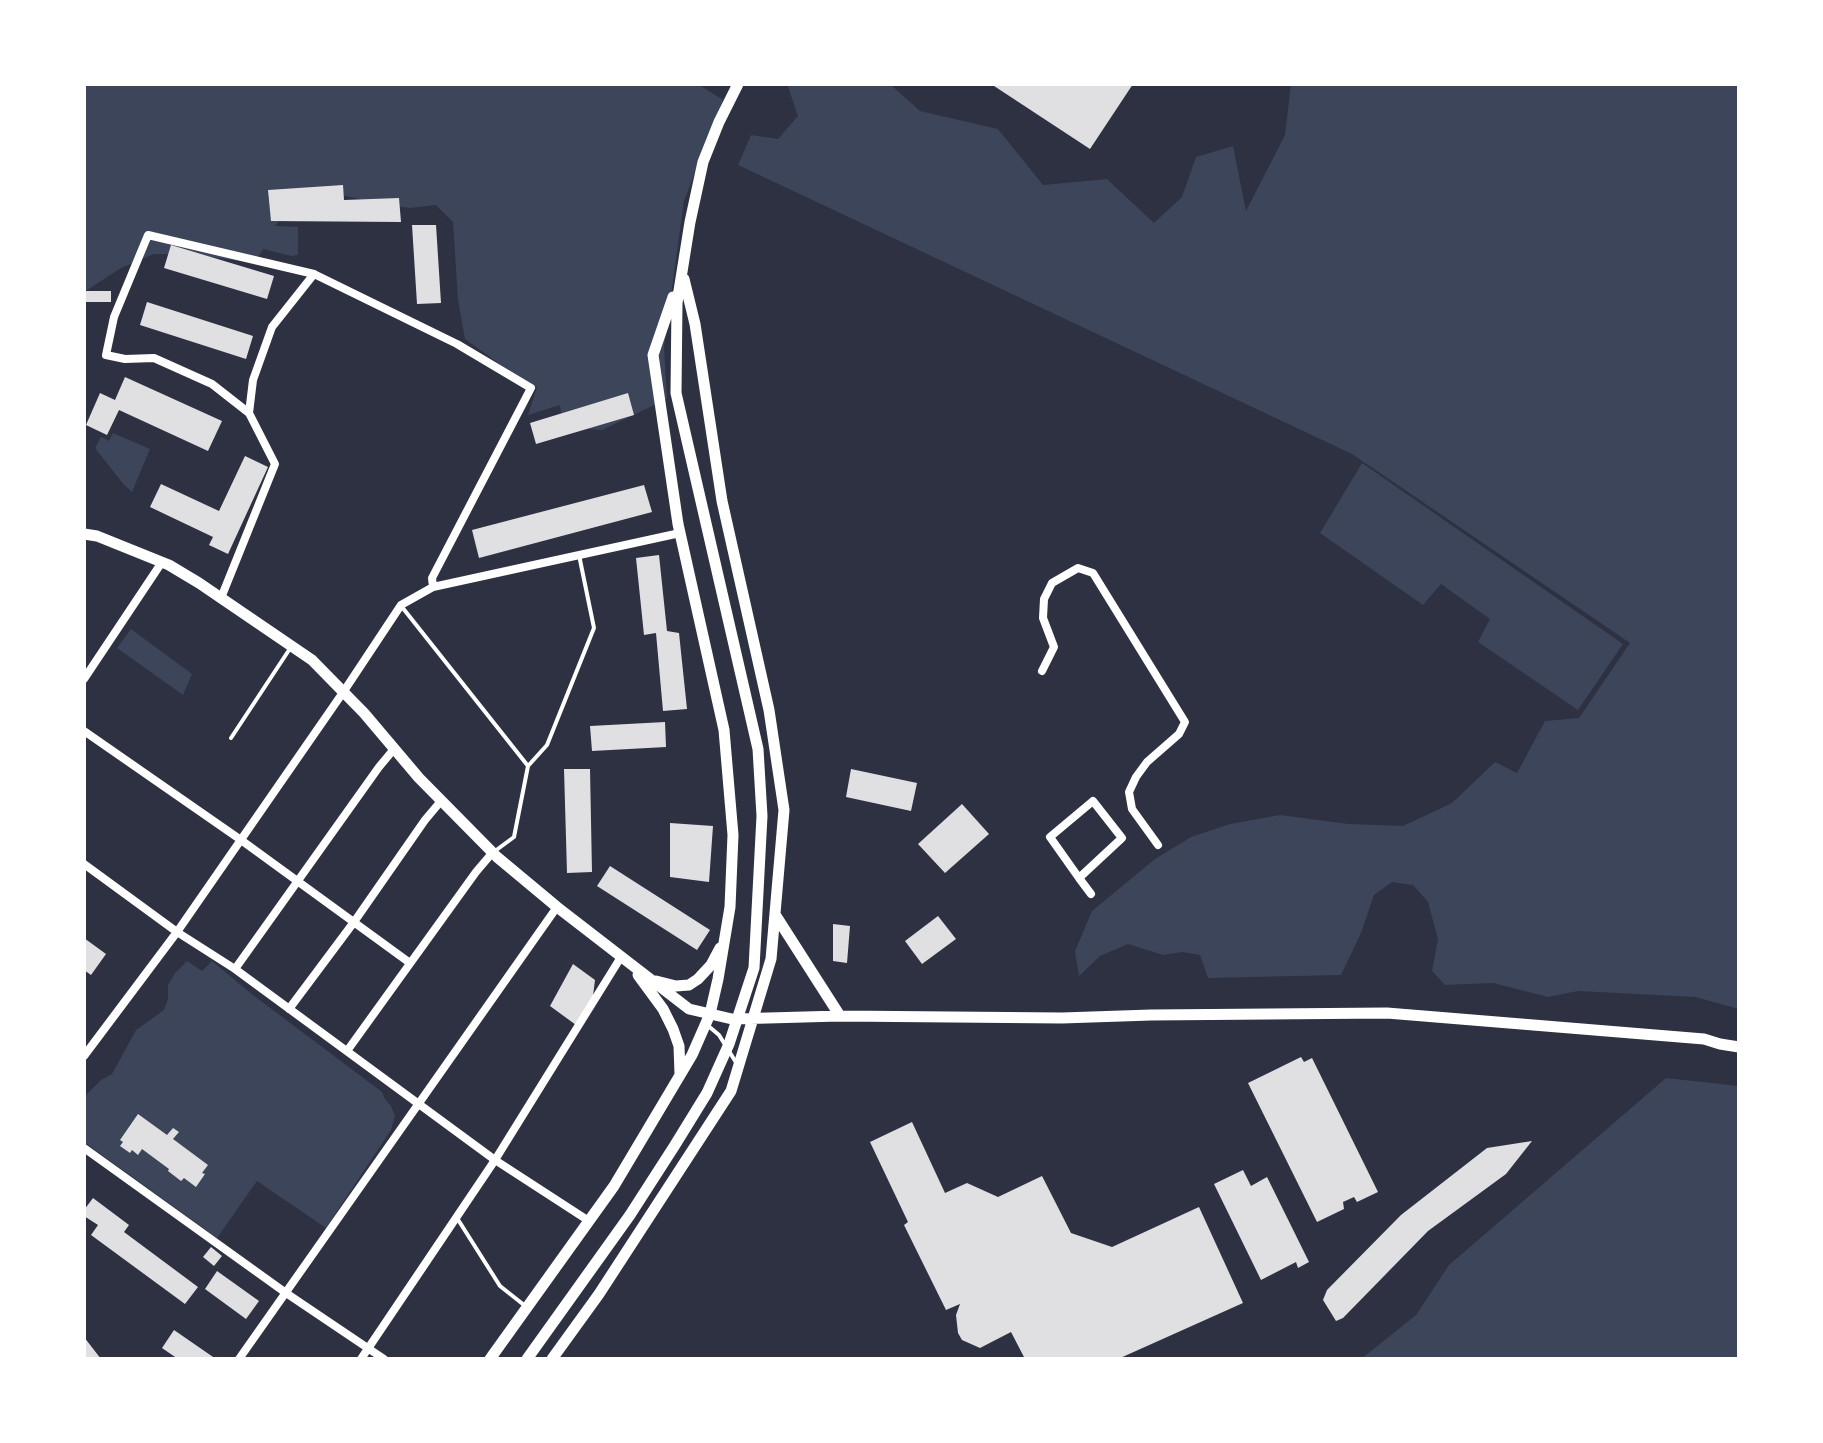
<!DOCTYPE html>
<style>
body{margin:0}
#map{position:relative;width:1823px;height:1443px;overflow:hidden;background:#2d3142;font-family:Mulish,sans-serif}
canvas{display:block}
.frame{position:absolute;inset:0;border:86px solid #fff;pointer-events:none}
</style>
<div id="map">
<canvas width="1823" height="1443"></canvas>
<div class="frame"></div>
</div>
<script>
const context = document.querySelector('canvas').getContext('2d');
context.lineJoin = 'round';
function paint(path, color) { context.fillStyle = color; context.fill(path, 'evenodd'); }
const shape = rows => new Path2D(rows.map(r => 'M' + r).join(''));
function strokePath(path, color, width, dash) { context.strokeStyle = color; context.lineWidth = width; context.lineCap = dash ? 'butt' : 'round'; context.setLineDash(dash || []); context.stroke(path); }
const green = shape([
 [84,84,698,84,723,100,684,201,664,347,667,399,602,430,563,427,560,405,528,415,537,387,505,368,465,339,458,300,453,222,436,205,410,208,381,204,333,193,297,196,275,226,298,227,298,255,291,256,263,249,259,256,247,262,188,254,154,254,121,268,84,292],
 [787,84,890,84,920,111,998,129,1043,185,1107,179,1154,223,1182,197,1196,157,1233,146,1246,211,1285,135,1291,84,1739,84,1739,1009,1695,997,1578,991,1548,997,1493,983,1445,985,1432,971,1438,939,1428,902,1413,885,1392,882,1374,895,1361,933,1341,975,1208,978,1200,955,1182,952,1163,955,1128,944,1100,956,1079,976,1075,951,1092,911,1155,859,1191,837,1230,824,1280,815,1349,824,1403,826,1452,803,1495,762,1517,773,1545,721,1579,718,1630,643,1352,454,738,165,751,135,778,139,798,116],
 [113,433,150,449,132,492,124,485,95,448,101,437,109,441],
 [1362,463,1623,644,1578,710,1478,642,1490,619,1441,584,1423,605,1320,533],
 [131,629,192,674,183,695,117,648],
 [187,961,202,971,212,961,253,995,382,1092,385,1099,391,1106,395,1116,391,1130,326,1228,257,1181,217,1238,84,1142,84,1100,86,1095,101,1080,112,1074,136,1030,164,1010,168,999,168,985,175,973],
 [1666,1078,1739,1086,1739,1359,1361,1359,1416,1315,1449,1265]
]);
const building = shape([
 [991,84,1133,84,1090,149],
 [343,185,344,200,399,198,401,222,271,221,268,190],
 [412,225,436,225,441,303,417,304],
 [171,245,274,276,267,299,164,268],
 [84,291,111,291,111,302,84,302],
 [147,302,253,336,246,359,140,325],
 [125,377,222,421,208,451,119,410,107,435,86,425,100,393,115,400],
 [628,393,634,415,536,444,530,423],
 [245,456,268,467,228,554,209,545,213,537,150,507,161,484,219,511],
 [644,485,652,512,479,558,472,530],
 [659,555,667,631,679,633,687,709,663,711,656,633,644,635,636,558],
 [665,722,666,747,592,751,590,726],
 [564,769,590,769,592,872,567,873],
 [851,769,917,783,911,811,846,797],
 [962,804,989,834,945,873,918,844],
 [670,823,713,826,709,882,670,877],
 [610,866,710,930,697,950,597,886],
 [938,916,956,939,922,964,905,941],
 [833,924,850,926,847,963,833,961],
 [84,938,106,954,91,975,84,970],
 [573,964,595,980,593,996,576,1025,550,1006],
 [1301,1057,1304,1062,1312,1058,1378,1192,1357,1202,1354,1197,1343,1202,1344,1209,1317,1222,1248,1083],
 [138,1114,167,1135,173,1128,179,1132,173,1139,208,1165,202,1173,205,1174,196,1187,184,1178,181,1181,168,1171,169,1169,142,1149,138,1155,132,1150,130,1153,120,1146,123,1142,120,1140],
 [912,1122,945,1193,967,1183,998,1197,1042,1176,1071,1233,1112,1247,1199,1207,1243,1303,1118,1359,1025,1359,1011,1332,980,1348,962,1340,958,1333,956,1315,960,1304,946,1310,904,1225,908,1222,870,1142],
 [1532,1141,1506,1174,1428,1231,1343,1318,1336,1321,1323,1300,1327,1290,1401,1215,1487,1148],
 [1243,1170,1251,1186,1267,1177,1309,1262,1298,1268,1296,1262,1261,1280,1214,1184],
 [93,1198,129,1225,124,1232,198,1287,185,1304,91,1235,98,1225,84,1216,84,1210],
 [211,1247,222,1256,214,1266,203,1257],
 [217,1271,259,1301,246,1319,205,1289],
 [174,1330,216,1359,178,1359,162,1348],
 [84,1337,101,1359,84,1359]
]);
const service = shape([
 [402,607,528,766,514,837,495,851],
 [231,738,291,647],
 [528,766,547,745,594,628,579,555],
 [706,1024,719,1035,737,1064],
 [457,1218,500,1286,524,1305]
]);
const minor = shape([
 [433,587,680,533],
 [221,598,275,464,249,413,253,380,272,327,314,274],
 [1042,671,1054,647,1043,618,1044,599,1052,583,1078,568,1093,573,1185,722,1179,734,1147,762,1136,777,1129,792,1132,809,1158,845],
 [84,679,162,562],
 [84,731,241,840,410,963],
 [84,864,177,932,235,969,495,1160,589,1221],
 [1079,878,1122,838,1093,801,1050,837,1079,878,1091,894],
 [235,969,379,767,394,749],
 [289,1009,354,922,425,820,441,801],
 [347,1051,476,872,493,852],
 [84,1056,177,932,344,691,401,605,433,587,432,578,531,388,457,344,314,274,148,235,114,317,106,355,125,359,154,358,212,384,249,413],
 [84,1148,286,1293,384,1359],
 [239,1359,557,907],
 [361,1359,495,1160,621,957]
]);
const secondary = shape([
 [84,534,97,536,169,565,199,583,312,660,364,713,419,778,497,857,557,907,689,1009,732,1019,840,1016,1062,1018,1151,1015,1387,1013,1704,1039,1720,1044,1739,1047],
 [776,916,840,1016],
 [638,975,663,1009,673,1029,679,1046,680,1074],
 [656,981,676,986,689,985,698,979,711,965,720,948],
 [490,1359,614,1186,692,1055,710,1014,718,979,730,907,733,835,724,730,678,524,653,355,673,297],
 [527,1359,630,1215,675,1145,707,1093,729,1044,754,968,762,816,758,749,676,393,677,303,690,222,703,162,719,122,738,84],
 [552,1359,599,1294,731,1091,771,959,784,810,769,710,722,501,695,324,684,279]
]);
paint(green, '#3c4559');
paint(building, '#e0e0e3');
strokePath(service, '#fff', 4);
strokePath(minor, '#fff', 8);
strokePath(secondary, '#fff', 11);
</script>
